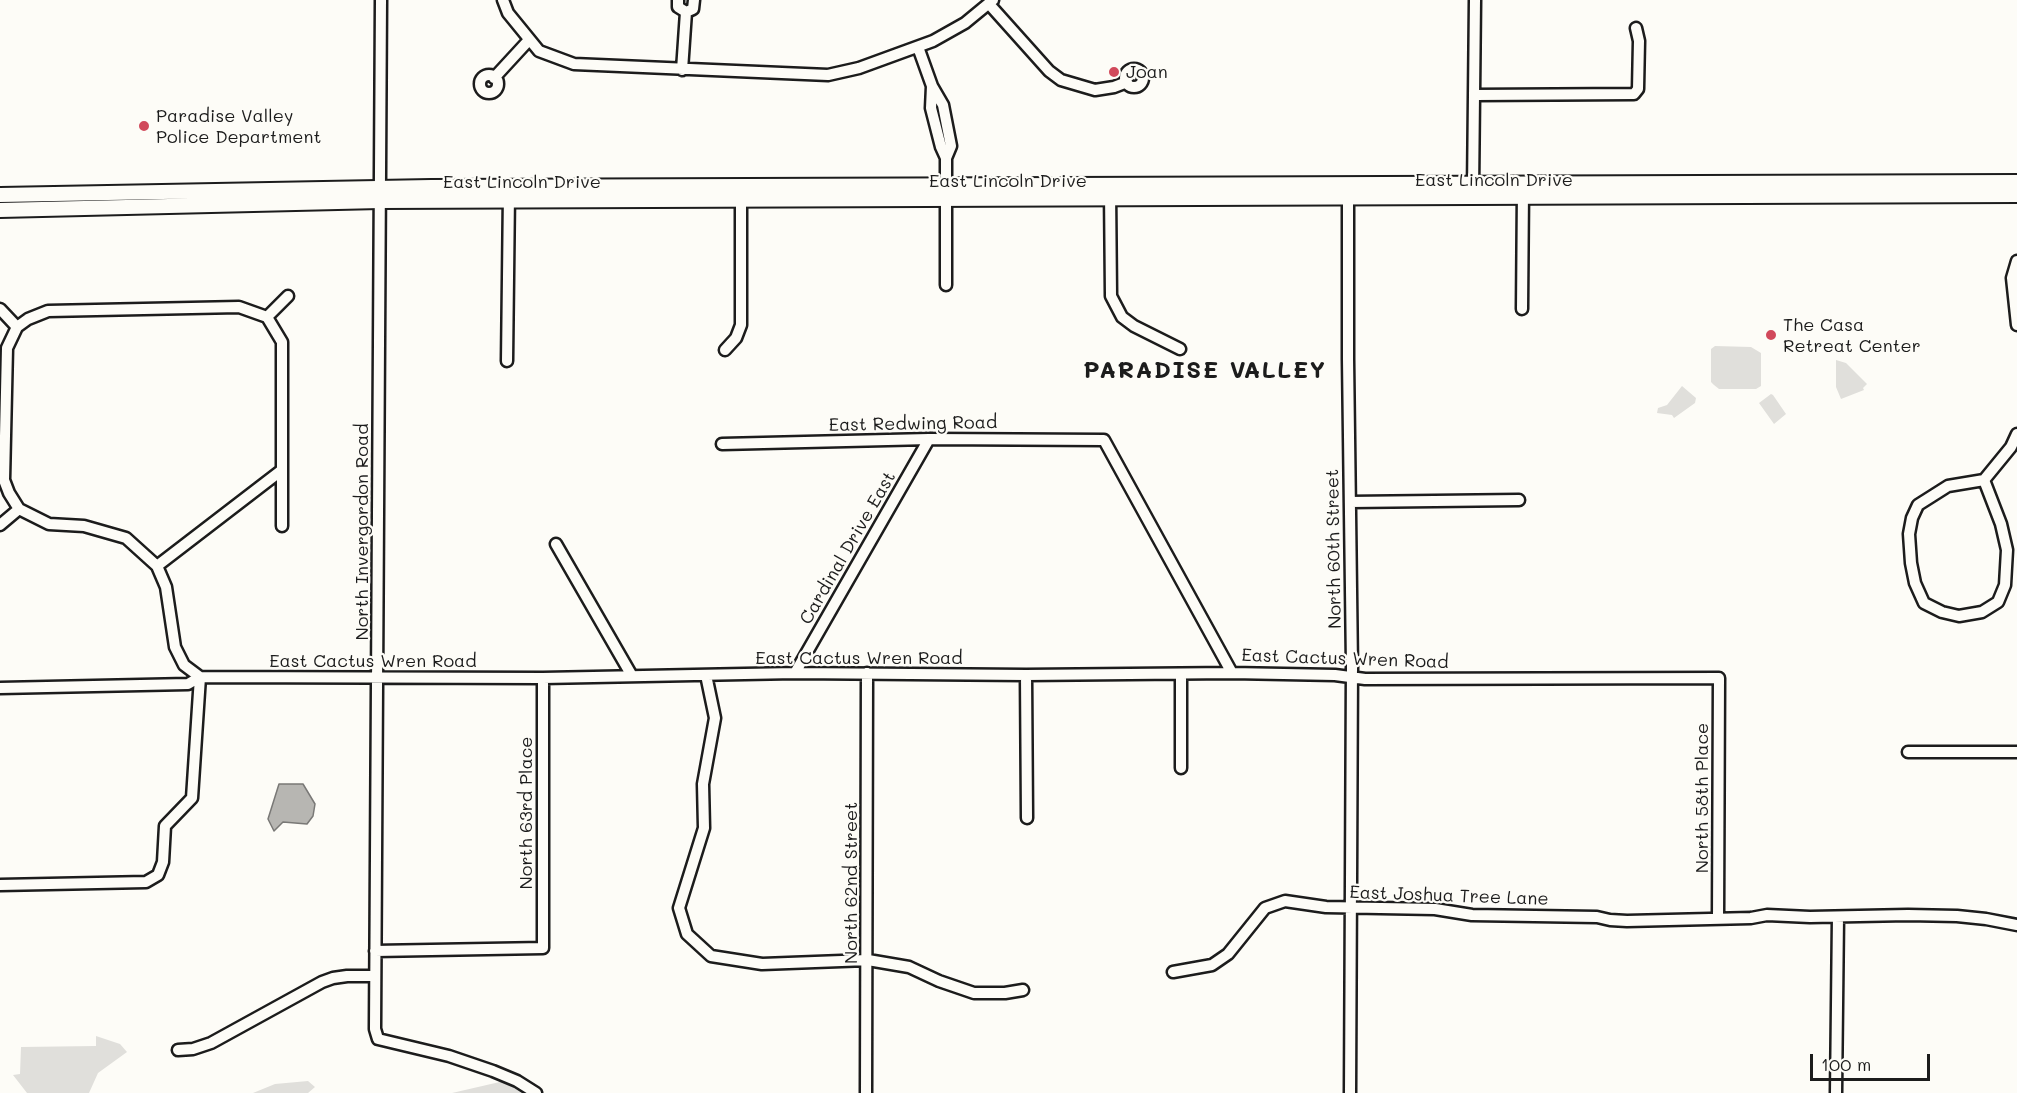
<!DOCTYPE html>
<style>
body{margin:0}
#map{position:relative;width:2017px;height:1093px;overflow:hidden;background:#fdfcf7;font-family:Mali,sans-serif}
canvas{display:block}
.scale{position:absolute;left:1810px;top:1054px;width:120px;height:27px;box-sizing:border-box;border:3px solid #1c1c1c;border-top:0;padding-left:8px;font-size:18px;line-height:21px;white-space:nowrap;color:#1c1c1c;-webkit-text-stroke:4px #fdfcf7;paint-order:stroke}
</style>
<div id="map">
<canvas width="2017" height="1093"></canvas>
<div class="scale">100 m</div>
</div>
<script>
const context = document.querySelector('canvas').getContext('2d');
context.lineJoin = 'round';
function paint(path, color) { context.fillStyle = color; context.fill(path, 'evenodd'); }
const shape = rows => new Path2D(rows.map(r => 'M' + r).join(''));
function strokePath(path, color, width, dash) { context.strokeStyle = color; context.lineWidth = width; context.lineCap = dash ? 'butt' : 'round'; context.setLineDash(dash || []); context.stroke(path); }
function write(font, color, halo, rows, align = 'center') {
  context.font = font + ' Mali,sans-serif'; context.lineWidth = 4.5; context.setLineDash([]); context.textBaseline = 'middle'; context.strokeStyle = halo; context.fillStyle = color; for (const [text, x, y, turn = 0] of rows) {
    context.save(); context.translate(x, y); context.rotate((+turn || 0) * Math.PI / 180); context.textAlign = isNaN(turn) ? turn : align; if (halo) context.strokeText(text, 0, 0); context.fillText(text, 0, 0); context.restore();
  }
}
const green = shape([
 [1715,346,1751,347,1761,353,1761,386,1756,389,1719,389,1714,385,1711,382,1711,349],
 [1836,360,1846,363,1867,384,1863,388,1864,390,1841,399,1836,387],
 [1682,386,1696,398,1695,403,1674,418,1672,415,1657,413,1658,408,1667,405],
 [1771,394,1773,395,1786,414,1774,424,1759,403],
 [96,1036,120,1044,127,1052,98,1073,89,1093,27,1093,13,1075,20,1074,21,1047,96,1046],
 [308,1081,315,1087,308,1093,253,1093,275,1084],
 [504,1081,515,1084,529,1093,452,1093]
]);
const water = shape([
 [279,784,303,784,315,804,313,816,307,824,283,822,274,831,268,819,279,784]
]);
const minor = shape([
 [381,0,375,1029,378,1039,449,1056,493,1071,517,1081,536,1093],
 [503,0,508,13,539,51,574,64,828,75,859,68,933,41,965,23,993,0],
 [678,0,678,7,686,12,693,9,694,0],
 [989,4,1049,71,1061,80,1095,90,1114,87,1127,82],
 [918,47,932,86,943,105,951,146,946,158,946,285],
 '1125 78a9 9 0 1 1 18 0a9 9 0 1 1-18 0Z',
 [682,70,686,12],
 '480 84a9 9 0 1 1 18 0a9 9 0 1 1-18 0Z',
 [494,78,529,40],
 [932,86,931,108,941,147,946,158],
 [1475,95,1634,94,1638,89,1639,41,1636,28],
 [1348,190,1348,359,1352,666,1350,1093],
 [1110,191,1111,296,1122,317,1134,326,1180,349],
 [1473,191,1475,0],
 [2017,261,2012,278,2017,325],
 [0,309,17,327],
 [1522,309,1523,190],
 [267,317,288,296],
 [725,350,736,338,741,325,741,195],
 [507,361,509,193],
 [722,444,929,439,1104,440,1232,673],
 [1984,480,1948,486,1918,505,1912,518,1909,534,1911,563,1915,583,1924,603,1942,612,1959,616,1982,612,1998,602,2005,585,2007,550,2001,524,1984,480,2011,447,2017,434],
 [1350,502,1519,500],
 [0,525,19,509],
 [282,526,282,470],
 [556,544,632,676],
 [157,566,282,470,282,342,267,317],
 [795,673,929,439],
 [1181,674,1181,768],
 [706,675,715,718,703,784,704,828,679,908,687,934,711,956,762,964,868,960,909,967,939,981,974,993,1005,993,1023,990],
 [1026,675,1027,818],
 [200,677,184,665,175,647,166,587,157,566,126,538,84,526,49,524,19,509,9,493,4,480,7,348,17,327,28,319,48,311,239,307,267,317],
 [0,688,188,684,200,677,543,678,795,673,1026,675,1232,673,1335,675,1365,679,1719,678,1718,919],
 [1908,752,2017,752],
 [0,885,146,882,158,875,163,862,165,826,192,798,200,677],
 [375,951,543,948,543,678],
 [1173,972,1212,965,1228,954,1265,908,1285,901,1326,907,1435,909,1472,915,1597,917,1610,920,1627,921,1751,918,1767,915,1810,917,1908,915,1957,916,1986,919,2017,925],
 [178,1050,193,1049,211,1043,322,982,333,978,347,976,375,976],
 [866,1093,867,673],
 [1836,1093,1838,917]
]);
const major = shape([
 [0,195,431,187,2017,182],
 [0,210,380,201,2017,195]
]);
const markers = [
 [1114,72,6,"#d1495b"],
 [144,126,6,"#d1495b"],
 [1771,335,6,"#d1495b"]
];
const poiNames = [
 ["Joan",1126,72],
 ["Paradise Valley",156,116],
 ["Police Department",156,137],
 ["The Casa",1783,325],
 ["Retreat Center",1783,346]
];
const streetNames = [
 ["East Lincoln Drive",1494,180],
 ["East Lincoln Drive",1008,181],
 ["East Lincoln Drive",522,182],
 ["East Redwing Road",913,424,-1],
 ["North Invergordon Road",362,532,-90],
 ["Cardinal Drive East",848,548,-60],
 ["North 60th Street",1334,549,-91],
 ["East Cactus Wren Road",859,658],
 ["East Cactus Wren Road",1345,659,2],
 ["East Cactus Wren Road",373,661],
 ["North 58th Place",1702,798,-90],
 ["North 63rd Place",526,813,-90],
 ["North 62nd Street",851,883,-90],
 ["East Joshua Tree Lane",1449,896,2]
];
const districtNames = [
 ["PARADISE VALLEY",1205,371]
];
paint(green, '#e0dfdb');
paint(water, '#b7b6b2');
strokePath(water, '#797876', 1.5);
strokePath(minor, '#1c1c1c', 15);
strokePath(major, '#1c1c1c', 18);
strokePath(minor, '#fdfcf7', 10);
strokePath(major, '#fdfcf7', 14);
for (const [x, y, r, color] of markers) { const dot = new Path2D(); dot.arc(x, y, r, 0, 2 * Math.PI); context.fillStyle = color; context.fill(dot); strokePath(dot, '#fdfcf7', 2); }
write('18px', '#1c1c1c', '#fdfcf7', poiNames, 'left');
write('18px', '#1c1c1c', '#fdfcf7', streetNames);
context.letterSpacing = '1.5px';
write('bold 24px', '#1c1c1c', '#fdfcf7', districtNames);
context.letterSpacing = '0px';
</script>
